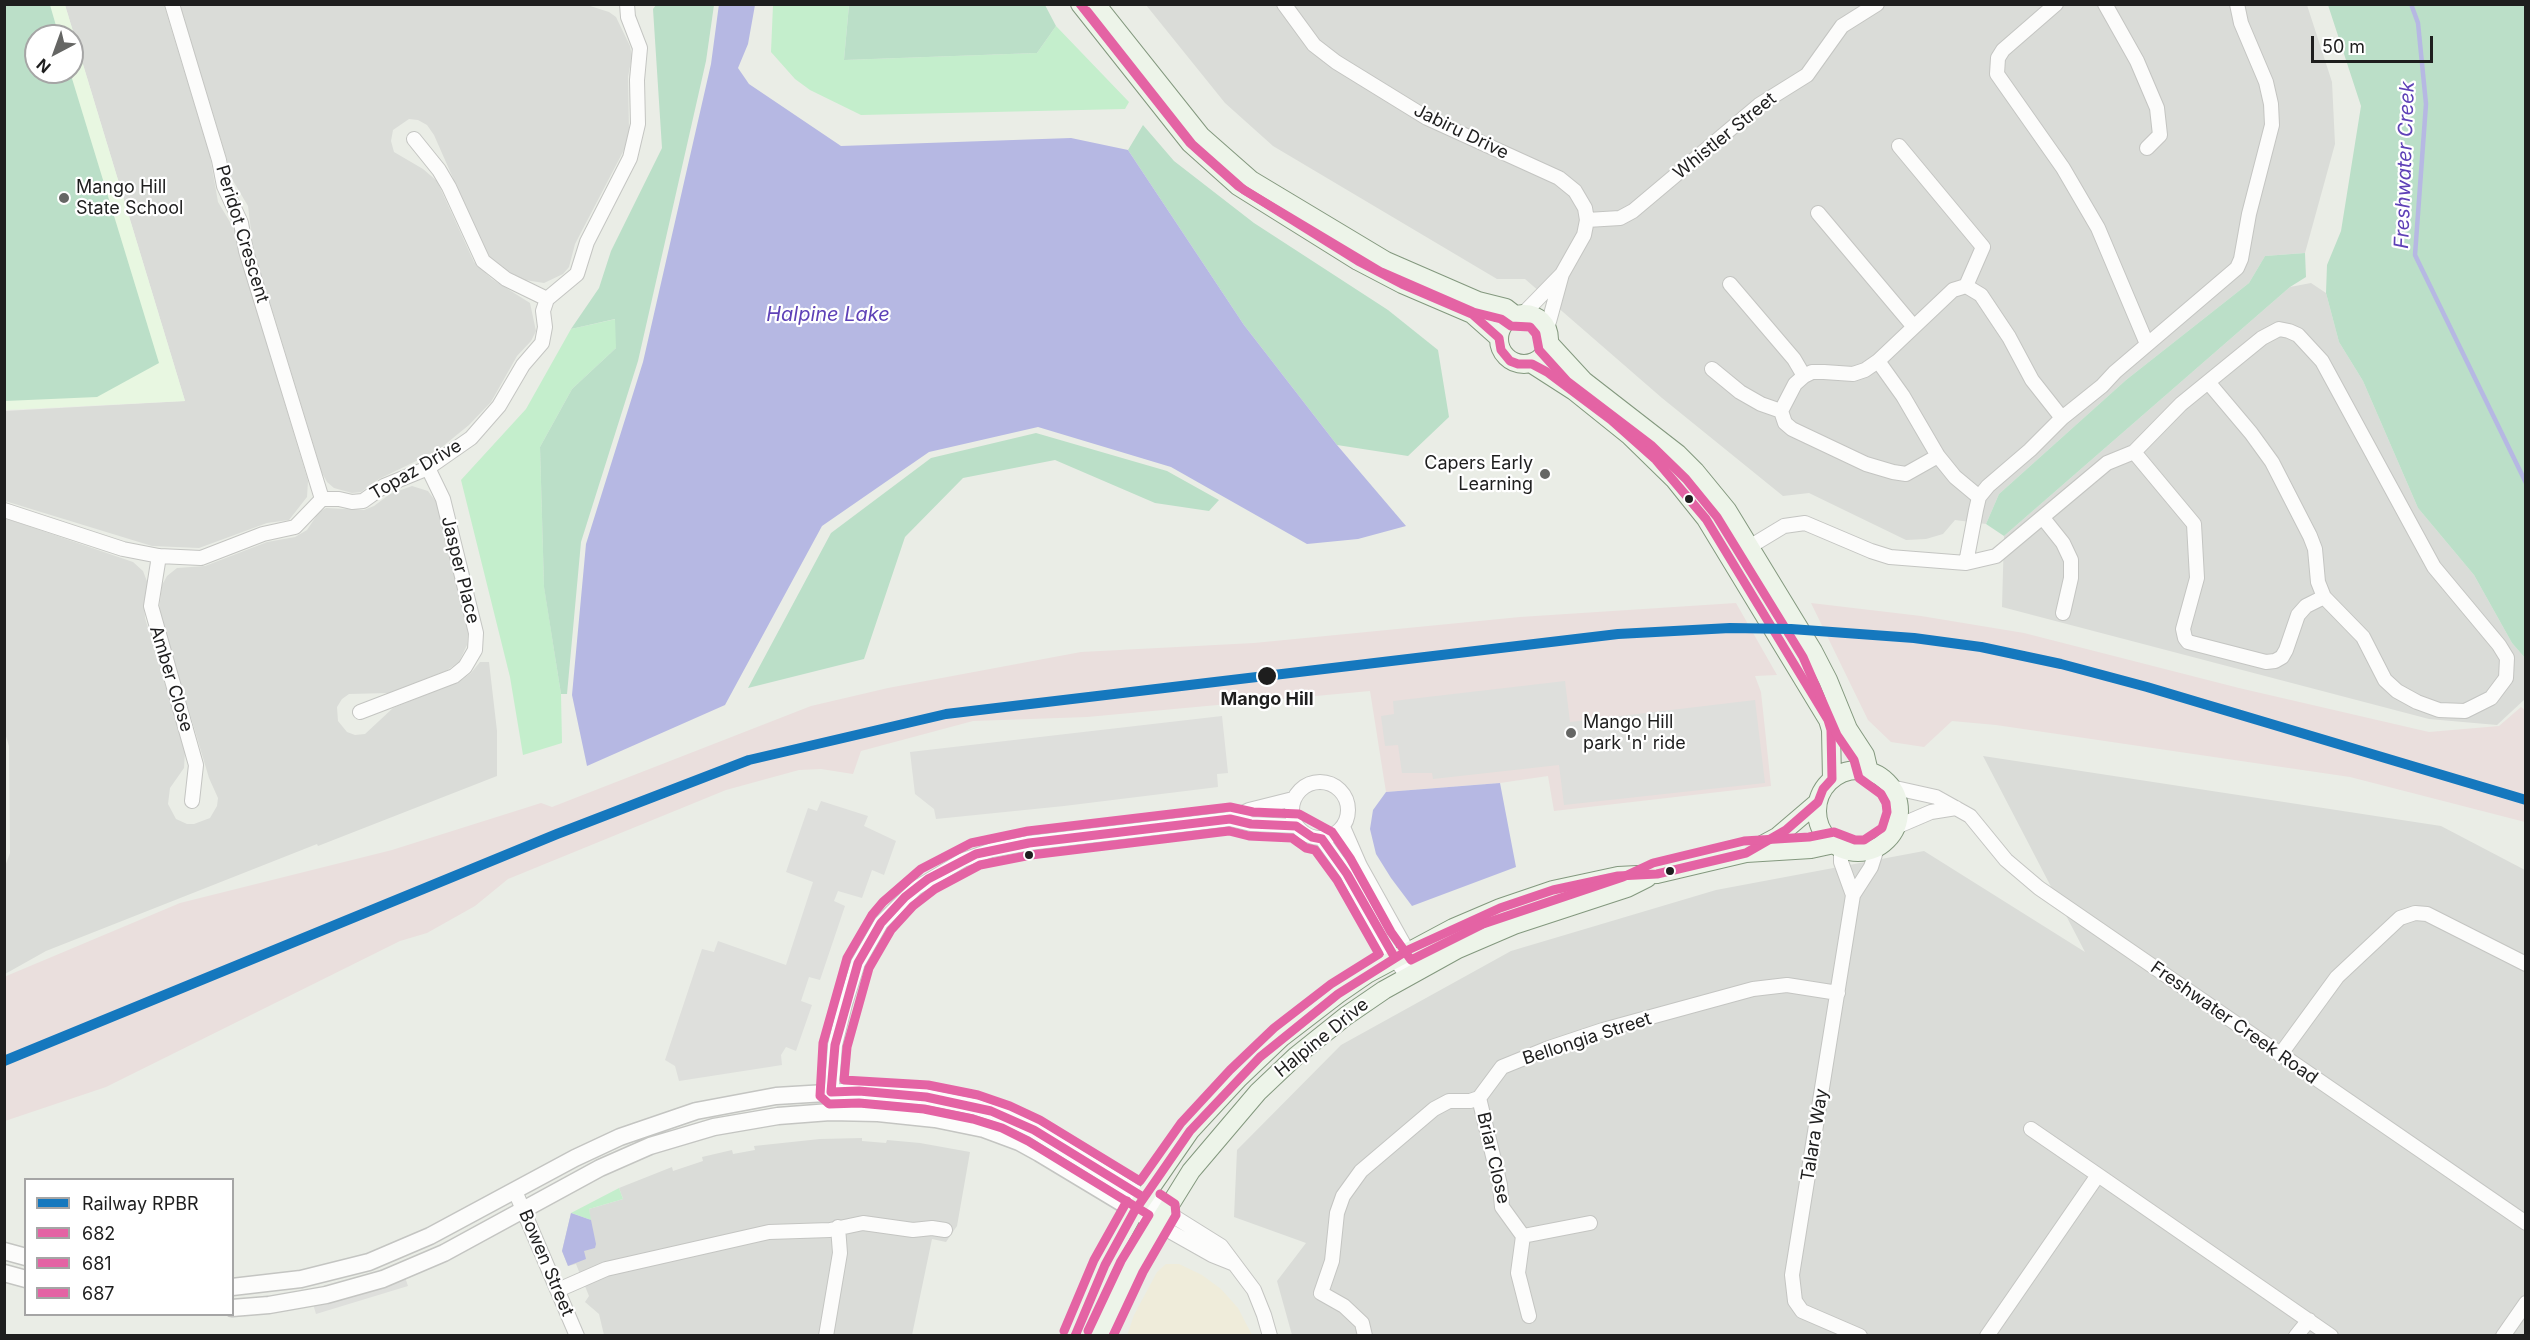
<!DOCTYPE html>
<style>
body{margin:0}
#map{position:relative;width:2530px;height:1340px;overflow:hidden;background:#eaede6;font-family:Inter,sans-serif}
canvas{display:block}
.frame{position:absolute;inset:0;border:6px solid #1e1e1e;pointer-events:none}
.legend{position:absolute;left:24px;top:1178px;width:210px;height:138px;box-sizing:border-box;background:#fff;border:2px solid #a5a5a5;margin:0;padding:8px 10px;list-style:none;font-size:18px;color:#1e1e1e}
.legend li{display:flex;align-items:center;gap:12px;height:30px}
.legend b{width:30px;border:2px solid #a5a5a5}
.north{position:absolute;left:24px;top:24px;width:60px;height:60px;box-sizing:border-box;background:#fff;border:2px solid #a5a5a5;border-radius:50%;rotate:221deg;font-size:16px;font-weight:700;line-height:24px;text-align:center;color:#1e1e1e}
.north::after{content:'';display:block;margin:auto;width:21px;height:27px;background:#656664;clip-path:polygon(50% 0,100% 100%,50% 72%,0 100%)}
.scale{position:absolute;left:2311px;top:36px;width:122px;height:27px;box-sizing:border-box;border:3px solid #1e1e1e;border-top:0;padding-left:8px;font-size:18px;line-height:21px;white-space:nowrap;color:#1e1e1e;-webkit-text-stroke:4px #fff;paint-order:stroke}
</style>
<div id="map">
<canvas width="2530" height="1340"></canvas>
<div class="frame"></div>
<ul class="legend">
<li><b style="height:8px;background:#1578be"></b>Railway RPBR</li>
<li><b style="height:8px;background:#e463a4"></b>682</li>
<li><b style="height:8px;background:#e463a4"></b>681</li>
<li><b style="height:8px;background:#e463a4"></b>687</li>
</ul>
<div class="north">N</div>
<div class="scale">50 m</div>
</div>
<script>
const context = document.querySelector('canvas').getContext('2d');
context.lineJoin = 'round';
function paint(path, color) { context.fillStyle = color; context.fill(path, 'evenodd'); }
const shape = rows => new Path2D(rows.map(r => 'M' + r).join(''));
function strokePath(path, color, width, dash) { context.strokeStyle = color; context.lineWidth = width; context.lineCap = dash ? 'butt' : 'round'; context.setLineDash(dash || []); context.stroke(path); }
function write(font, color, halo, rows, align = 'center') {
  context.font = font + ' Inter,sans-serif'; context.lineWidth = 4.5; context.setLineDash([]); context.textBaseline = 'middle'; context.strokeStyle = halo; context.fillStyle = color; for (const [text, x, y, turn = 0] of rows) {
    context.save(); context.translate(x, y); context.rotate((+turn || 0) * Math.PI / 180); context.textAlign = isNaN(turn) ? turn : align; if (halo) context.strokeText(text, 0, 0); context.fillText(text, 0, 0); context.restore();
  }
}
const residential = shape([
 [65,5,164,5,210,156,218,202,236,232,241,258,308,481,307,497,289,520,267,523,199,548,152,546,5,501,5,411,185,401],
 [180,5,587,5,609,12,616,17,630,46,632,56,628,77,629,130,626,146,575,244,569,267,563,274,544,283,525,280,499,266,486,253,434,135,427,125,418,120,409,119,393,130,391,141,394,152,423,169,437,181,474,262,492,279,530,303,536,331,531,341,517,356,491,402,469,425,437,451,379,479,361,492,352,493,334,488,327,482,322,473,253,247,248,206,229,174,228,163],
 [1146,5,2307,5,2332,82,2335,144,2305,253,2265,256,2249,283,2126,380,1999,494,1986,524,1955,520,1943,534,1926,539,1906,540,1809,493,1783,496,1662,398,1525,279,1497,279,1273,146,1225,103],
 [2311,283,2326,293,2339,342,2363,381,2418,508,2474,575,2512,643,2525,658,2525,699,2497,725,2429,719,2002,607,2004,536,2290,287],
 [412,486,428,491,437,503,468,633,467,645,459,662,446,671,389,693,349,694,342,699,337,707,338,721,347,732,355,735,365,734,393,708,460,681,471,673,480,662,489,662,497,731,497,776,318,846,317,844,46,951,5,974,4,869,10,853,9,746,4,730,5,518,133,562,143,571,148,584,144,602,145,618,185,751,184,768,170,788,168,804,176,819,187,824,194,824,210,818,217,806,218,798,209,778,159,610,162,585,167,576,177,568,205,566,267,542,295,537,307,530,319,512,326,508,364,510,374,506,390,494],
 [1983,756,2441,826,2525,870,2525,1335,1292,1335,1277,1281,1306,1243,1234,1217,1237,1150,1341,1045,1511,951,1716,890,1924,851,2085,952],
 [862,1138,862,1141,886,1143,887,1140,920,1143,970,1152,957,1226,946,1242,932,1239,912,1335,604,1335,599,1314,585,1302,589,1296,576,1264,568,1266,562,1251,571,1213,590,1220,589,1209,623,1199,619,1188,672,1167,673,1171,703,1161,702,1157,732,1150,733,1154,755,1150,754,1146,820,1139]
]);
const commercial = shape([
 [1166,1264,1179,1264,1202,1275,1221,1289,1238,1308,1252,1335,1127,1336,1134,1315,1157,1272]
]);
const industrial = shape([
 [1736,603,1777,675,1755,676,1761,692,1771,786,1554,811,1548,776,1500,783,1386,792,1370,691,1087,717,973,721,861,751,853,774,821,769,799,770,726,790,508,879,475,906,427,933,400,941,106,1087,5,1121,4,977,180,903,392,850,541,803,552,807,811,706,888,688,1081,652,1254,643,1520,617],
 [1811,603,1921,616,2024,633,2239,688,2429,732,2499,726,2521,707,2526,711,2525,822,2350,777,1996,725,1952,721,1924,747,1891,742,1868,720]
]);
const education = shape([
 [5,5,65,5,185,401,5,410],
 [36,36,72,36,72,72,36,72]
]);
const grass = shape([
 [773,5,849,5,844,60,1037,53,1056,26,1129,102,1125,109,861,115,810,90,795,79,771,52],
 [616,319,616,348,572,389,540,447,544,586,561,694,562,743,523,755,510,677,461,480,526,409,571,329],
 [619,1188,623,1199,589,1209,591,1220,571,1213]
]);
const forest = shape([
 [4,5,50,5,59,36,36,36,36,72,70,72,159,363,97,397,5,401],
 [656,5,714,5,706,61,638,361,581,542,567,694,561,694,544,587,540,447,572,389,616,348,615,319,571,329,599,288,611,251,662,148,653,9],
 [849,5,1045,5,1056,26,1037,53,844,60],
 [2328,5,2525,5,2525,658,2512,643,2474,575,2418,508,2363,381,2339,342,2326,293,2327,265,2341,231,2361,106],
 [1143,125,1174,161,1254,223,1388,310,1438,350,1449,417,1408,456,1337,445,1244,325,1128,150],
 [2305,253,2306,277,2290,287,2004,536,1986,524,1999,494,2126,380,2249,283,2265,256],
 [1036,433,1167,471,1219,500,1209,511,1155,503,1055,460,963,478,905,537,864,659,748,688,831,533,931,458]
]);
const parking = shape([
 [1565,681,1570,722,1755,700,1765,783,1564,805,1559,765,1433,779,1432,773,1402,773,1398,745,1385,746,1381,716,1394,714,1393,701],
 [1222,716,1228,773,1217,774,1218,787,1064,806,936,819,934,809,915,794,910,752],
 [821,801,868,816,864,826,896,841,884,875,872,870,862,898,838,891,834,901,845,906,820,980,809,977,801,1001,812,1005,796,1051,786,1047,781,1055,782,1065,679,1081,675,1066,665,1060,702,949,714,952,718,941,786,965,813,882,786,872,808,808,817,811],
 [405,1277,408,1286,316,1314,313,1304]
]);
const water = shape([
 [719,4,755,5,748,44,738,68,749,84,841,146,1071,138,1128,150,1244,325,1337,445,1406,526,1358,539,1307,544,1171,467,1038,427,929,452,822,526,725,705,587,766,572,695,586,544,643,362,711,64],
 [1500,783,1516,867,1412,906,1391,878,1376,854,1370,829,1373,810,1386,792],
 [571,1213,591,1220,596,1244,595,1248,584,1251,586,1259,568,1266,562,1251]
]);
const stream = shape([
 [2411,4,2418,23,2426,104,2415,255,2526,483]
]);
const minor = shape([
 [172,4,219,160,224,186,241,223,246,251,322,499],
 [1284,4,1314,45,1336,62,1427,118,1559,178,1575,191,1585,208,1587,220,1584,235,1562,274,1523,314],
 [2056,4,2003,50,1998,58,1997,74,2063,168,2098,228,2147,344],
 [2105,4,2137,61,2157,108,2160,135,2147,148],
 [414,139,439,170,449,187,483,261,506,279,547,299],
 [1899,146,1983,247,1966,286],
 [1818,213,1914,327],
 [1587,220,1620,218,1633,211,1759,105,1807,75,1842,26,1877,4],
 [1730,284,1794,359,1804,376],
 [1547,329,1562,274],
 [1878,361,1903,396,1938,456,1955,477,1979,497],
 [1712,369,1740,392,1761,404,1781,411],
 [2134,452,2194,524,2197,578,2183,629,2185,638,2188,642,2266,662,2275,661,2282,657,2286,650,2298,615,2306,606,2324,597],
 [1938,456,1906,474,1893,472,1866,464,1792,429,1785,423,1781,411,1795,384,1804,376,1812,372,1824,372,1853,374,1865,370,1878,361,1953,290,1966,286,1981,295,2009,337,2032,380,2062,418],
 [4,510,123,549,159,556,201,558,263,534,295,527,322,499,339,499,352,502,363,501,384,486,428,468,471,438,499,406,523,365,542,343,545,327,543,311,547,299,577,274,587,242,630,158,638,124,637,80,640,48,628,17,627,4],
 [2043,518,2063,543,2071,560,2071,578,2063,613],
 [159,556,151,606,196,765,192,801],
 [1731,558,1784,526,1805,523,1871,551,1890,557,1966,563,1996,556,2107,463,2134,452,2181,404,2262,338,2279,329,2289,331,2298,335,2322,361,2434,567,2499,645,2507,658,2506,678,2491,698,2465,711,2439,710,2417,702,2397,691,2385,680,2363,637,2324,597,2318,582,2315,549,2310,536,2272,462,2251,433,2208,382],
 [1966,563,1976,510,1979,497,1988,486,2030,450,2062,418,2102,386,2115,372,2237,268,2241,259,2249,214,2272,125,2271,104,2266,82,2241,23,2237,4],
 [360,712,454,676,465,667,475,650,476,633,443,499,428,468],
 '1292 810a28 28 0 1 1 56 0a28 28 0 1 1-56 0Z',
 [1891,787,1936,797,1970,816,2006,860,2039,888,2526,1223],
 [1230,819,1251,824,1296,826],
 [1343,827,1360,866,1418,970],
 [1896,827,1931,812,1956,808],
 [1322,839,1347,874,1381,938,1407,976],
 [1841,849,1841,862,1853,895],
 [2280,1055,2337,977,2400,918,2415,913,2427,914,2526,964],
 [1479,1098,1500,1185,1502,1207,1523,1236,1518,1273,1529,1316],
 [830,1112,835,1045,845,1004,858,963,881,923,916,888,963,860,992,850,1029,843,1230,819,1249,810,1293,799],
 [2031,1129,2098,1175],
 [515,1191,577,1336],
 [1165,1211,1221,1246,1254,1290,1264,1315,1270,1336],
 [1157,1224,1212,1255,1232,1263],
 [1523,1236,1590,1223],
 [558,1290,606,1269,769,1232,830,1230,863,1223,913,1230,932,1228,945,1230],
 [826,1336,840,1253,838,1227],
 [1365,1336,1362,1323,1344,1306,1321,1293,1332,1261,1337,1213,1343,1196,1361,1171,1434,1109,1449,1101,1470,1101,1479,1098,1502,1067,1549,1048,1603,1030,1753,989,1787,985,1838,993],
 [1860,1336,1802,1311,1795,1301,1792,1275,1853,895,1871,867,1877,848],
 [1987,1336,2098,1175,2331,1336],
 [2296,1336,2309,1320],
 [2503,1336,2526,1303]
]);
const tertiary = shape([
 [4,1251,26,1257],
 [4,1273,26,1279],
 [232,1287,301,1279,369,1262,430,1236,575,1158,620,1137,696,1111,776,1096,859,1091,926,1097,976,1107,1006,1117,1034,1130,1165,1211],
 [232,1308,269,1305,326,1295,383,1279,444,1253,600,1168,650,1146,714,1127,778,1116,830,1112,878,1113,935,1119,984,1129,1019,1142,1039,1153,1157,1224]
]);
const secondary = shape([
 [1080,4,1190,143,1238,186,1358,261,1402,284,1472,314,1499,338],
 [1096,4,1201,136,1251,180,1386,261,1478,301,1506,308,1515,315],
 '1499 339a25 25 0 1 1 50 0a25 25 0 1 1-50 0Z',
 [1549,343,1584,381,1678,454,1695,471,1727,510,1813,651,1828,680,1848,729,1865,755,1869,772],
 [1532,364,1574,391,1630,436,1674,479,1706,519,1828,720,1831,730,1832,779],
 '1817 811a41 41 0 1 1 82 0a41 41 0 1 1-82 0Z',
 [1751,851,1777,837,1818,802],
 [1075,1336,1105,1265,1134,1212,1190,1131,1239,1078,1282,1037,1338,994,1367,974,1453,928,1500,908,1553,890,1618,876,1657,874,1746,853,1811,849,1834,844],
 [1099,1336,1132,1266,1191,1171,1258,1092,1296,1056,1346,1016,1384,990,1458,949,1514,925,1627,888,1647,878]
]);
const bus1 = shape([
 [1143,1197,1034,1130,991,1111,926,1097,859,1091,831,1092,835,1045,858,963,881,923,905,897,928,879,976,854,1029,843,1230,819,1251,824,1296,826,1312,837,1322,839,1347,874,1395,958],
 [1075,1336,1105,1265,1134,1212,1190,1131,1260,1057,1338,994,1408,950,1500,908,1553,890,1618,876,1657,874,1746,853,1786,830,1818,802,1823,789,1832,779,1831,730,1828,720,1706,519,1656,460,1611,420,1547,372,1532,364,1518,364,1510,361,1501,350,1499,338,1472,314,1402,284,1358,261,1238,186,1190,143,1080,4]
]);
const bus2 = shape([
 [1087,11,1192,144,1244,190,1381,272,1473,312,1501,319,1511,326,1530,327,1536,334,1539,350,1567,381,1651,445,1686,479,1717,517,1803,657,1837,735,1854,760,1859,778,1881,794,1886,803,1887,812,1882,828,1864,840,1855,840,1834,832,1809,837,1744,841,1653,863,1623,877,1483,924,1411,960,1391,932,1350,858,1332,832,1299,814,1253,812,1230,807,1028,831,971,843,921,869,883,902,872,915,847,958,823,1043,820,1096,829,1104,859,1103,924,1109,973,1119,1002,1128,1028,1141,1149,1215,1121,1261,1088,1331]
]);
const bus3 = shape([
 [1229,831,1249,836,1292,838,1306,848,1315,850,1337,880,1379,954,1331,984,1274,1028,1230,1070,1181,1123,1140,1181,1040,1120,1010,1106,978,1095,928,1085,844,1080,847,1047,869,968,891,930,913,906,935,889,980,865,1031,855,1229,831],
 [1064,1331,1094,1260,1127,1201],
 [1113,1336,1143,1272,1176,1215,1175,1204,1160,1194]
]);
const rail1 = shape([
 [4,1061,557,834,749,760,946,714,1618,634,1730,628,1791,629,1914,638,1981,647,2061,664,2147,687,2526,800]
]);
const markers = [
 [64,198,6,"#656664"],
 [1545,474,6,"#656664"],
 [1689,499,5,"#1e1e1e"],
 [1267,676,10,"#1e1e1e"],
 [1571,733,6,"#656664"],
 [1029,855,5,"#1e1e1e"],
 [1670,871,5,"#1e1e1e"]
];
const streetNames = [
 ["Jabiru Drive",1461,132,26],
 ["Whistler Street",1725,136,-39],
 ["Peridot Crescent",242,234,73],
 ["Topaz Drive",416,470,-30],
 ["Jasper Place",460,570,76],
 ["Amber Close",171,679,73],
 ["Freshwater Creek Road",2234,1023,35],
 ["Halpine Drive",1322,1038,-39],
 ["Bellongia Street",1587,1039,-18],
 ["Talara Way",1815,1135,-81],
 ["Briar Close",1493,1158,77],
 ["Bowen Street",546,1263,67]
];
const poiNames = [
 ["Mango Hill",76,188],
 ["State School",76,209],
 ["Capers Early",1533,464,"right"],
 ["Learning",1533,485,"right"],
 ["Mango Hill",1583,723],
 ["park 'n' ride",1583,744]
];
const stopNames = [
 ["Mango Hill",1267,700]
];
const waterNames = [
 ["Freshwater Creek",2405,165,-88],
 ["Halpine Lake",828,315]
];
paint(residential, '#dadcd8');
paint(commercial, '#efecda');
paint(industrial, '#eadfdd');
paint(education, '#e8f7e1');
paint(grass, '#c4eecc');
paint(forest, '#bbdfc8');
paint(parking, '#dedfdc');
paint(water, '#b6b8e3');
strokePath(stream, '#b6b8e3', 4.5);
strokePath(minor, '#c4c5c2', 16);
strokePath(tertiary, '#c4c5c2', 19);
strokePath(secondary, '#83987e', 20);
strokePath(minor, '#fcfcfb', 14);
strokePath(tertiary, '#fcfcfb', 16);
strokePath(secondary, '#edf4e9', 18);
strokePath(bus1, '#e463a4', 9);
strokePath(bus2, '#e463a4', 9);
strokePath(bus3, '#e463a4', 9);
strokePath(rail1, '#1578be', 10);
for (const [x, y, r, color] of markers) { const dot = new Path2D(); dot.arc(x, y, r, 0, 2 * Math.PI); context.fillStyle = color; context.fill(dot); strokePath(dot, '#fff', 2); }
write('18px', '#1e1e1e', '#fff', streetNames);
write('18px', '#1e1e1e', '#fff', poiNames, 'left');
write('bold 18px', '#1e1e1e', '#fff', stopNames);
write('italic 20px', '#5e41b7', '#fff', waterNames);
</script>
